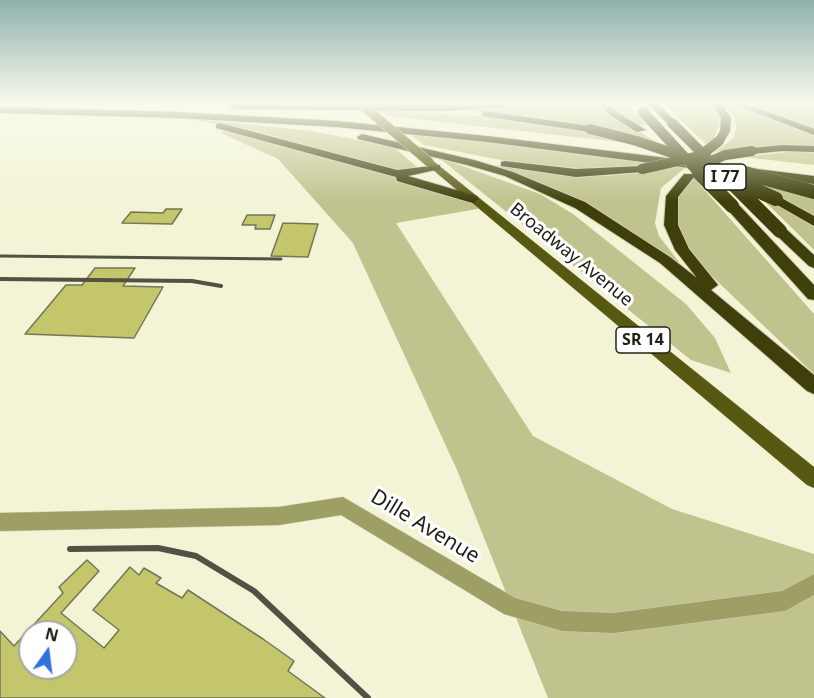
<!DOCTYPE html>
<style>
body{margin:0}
#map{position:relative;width:814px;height:698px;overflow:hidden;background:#f2f4d5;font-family:"Noto Sans",sans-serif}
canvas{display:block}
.north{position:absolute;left:18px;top:620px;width:60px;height:60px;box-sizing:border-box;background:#fff;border:2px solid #a6a7a2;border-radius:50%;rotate:14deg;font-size:16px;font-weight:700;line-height:24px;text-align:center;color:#212217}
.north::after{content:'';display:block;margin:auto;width:21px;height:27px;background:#3172df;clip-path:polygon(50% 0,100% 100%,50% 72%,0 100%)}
</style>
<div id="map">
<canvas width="814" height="698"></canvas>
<div class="north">N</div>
</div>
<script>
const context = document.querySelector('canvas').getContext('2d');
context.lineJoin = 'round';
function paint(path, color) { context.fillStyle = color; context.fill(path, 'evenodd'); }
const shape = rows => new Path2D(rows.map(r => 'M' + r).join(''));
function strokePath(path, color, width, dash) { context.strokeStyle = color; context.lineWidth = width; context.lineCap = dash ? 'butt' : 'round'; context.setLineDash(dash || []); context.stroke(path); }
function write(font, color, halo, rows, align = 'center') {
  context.font = font + ' "Noto Sans",sans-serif'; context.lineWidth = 6; context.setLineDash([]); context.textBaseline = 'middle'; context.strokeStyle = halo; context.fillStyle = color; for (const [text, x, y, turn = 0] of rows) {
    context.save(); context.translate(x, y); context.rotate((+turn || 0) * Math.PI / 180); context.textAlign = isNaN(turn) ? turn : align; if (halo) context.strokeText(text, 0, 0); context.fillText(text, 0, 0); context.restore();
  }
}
const green = shape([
 [515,104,600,104,629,125,656,142,648,142,546,119,469,111],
 [610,104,628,104,647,125,639,125,627,120],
 [664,104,712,104,719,118,719,126,714,138,707,145],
 [724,104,734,104,814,134,814,146,765,146,715,152,734,138,736,127,734,116],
 [738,104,814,104,814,132],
 [380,110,497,117,580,129,638,144,388,116],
 [189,118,312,131,394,147,418,168,411,172,388,169,252,130,187,119],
 [229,128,473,199,483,208,396,223,533,436,672,509,814,554,814,698,548,698,457,470,353,243,278,159,221,133],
 [407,132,661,162,618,168,590,169,517,163,424,145],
 [788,152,814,152,814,165,744,157],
 [438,157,540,194,573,214,686,304,715,338,731,373,691,360],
 [495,165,571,175,604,176,632,174,683,166,685,168,661,188,655,223,659,236,679,262,675,262,607,216,580,201],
 [693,177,814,314,814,374,691,256,679,236,673,212,675,198],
 [750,178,814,195,814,217,758,185],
 [754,191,814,227,814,250,795,231]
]);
const building = shape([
 [166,209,182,209,172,224,122,223,131,212,163,213,166,209],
 [247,215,275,215,270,229,255,229,256,225,242,225,247,215],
 [283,223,318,224,308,257,271,256,283,223],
 [95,268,135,268,123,286,163,287,134,338,25,334,66,285,82,285,95,268],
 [87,560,99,571,61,613,104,648,119,630,93,610,130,567,139,575,144,568,161,578,156,583,182,598,188,590,263,639,294,661,288,671,325,698,0,698,0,631,14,646,63,593,59,587,87,560],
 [30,632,66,632,66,668,30,668,30,632]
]);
const minor = shape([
 [343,497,515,598,562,611,614,613,782,591,814,574,814,595,785,611,614,633,562,631,504,614,341,515,279,525,0,531,0,513,279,507,343,497]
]);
const primary = shape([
 [426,160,432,160,814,467,814,488,807,485,426,164,426,160]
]);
const motorway = shape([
 [231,104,444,105,510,104,505,107,444,111,234,109,229,106,231,104],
 [599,104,609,104,617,112,646,130,637,132,611,116,599,104],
 [648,104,658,104,675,121,675,125,669,125,648,104],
 [712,104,722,104,731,118,730,131,723,143,719,144,714,141,720,131,721,118,712,104],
 [733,104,747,104,814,129,814,135,733,104],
 [0,107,179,112,337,121,487,136,814,176,814,184,487,142,337,127,179,118,0,113,0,107],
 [485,111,590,126,595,129,590,132,482,116,482,112,485,111],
 [220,123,397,170,440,165,440,169,408,176,477,196,479,199,473,203,469,202,397,181,396,177,216,128,216,124,220,123],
 [362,134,474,160,513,172,585,202,670,257,697,278,675,250,664,225,666,196,684,174,692,174,694,177,678,197,678,225,689,249,718,285,711,290,814,375,814,394,807,391,660,263,575,208,505,176,467,165,358,139,357,137,362,134],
 [782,145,814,146,814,152,782,151,752,154,747,151,752,148,782,145],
 [505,161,576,169,642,166,648,169,642,172,576,177,501,166,501,162,505,161],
 [776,195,814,216,814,226,772,202,770,199,772,196,776,195],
 [732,202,737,203,814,285,814,300,808,299,727,209,726,206,727,203,732,202],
 [780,227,785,228,814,255,814,268,809,266,775,234,773,231,780,227]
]);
const railFar2 = shape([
 [0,256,281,259]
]);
const railFar1 = shape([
 [0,279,192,281,221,286]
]);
const rail = shape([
 [70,549,158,548,196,556,254,591,368,698]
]);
const primaryBridge = shape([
 [361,104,429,162]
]);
const motorwayBridgeFar1 = shape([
 [643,112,700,174],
 [672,123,723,174],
 [590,129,637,141,684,157,722,174],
 [702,165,725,155,752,151],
 [642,169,700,156,719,141],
 [745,173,749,174]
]);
const motorwayBridge = shape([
 [699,173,732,206],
 [718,173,776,199],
 [722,173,780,231],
 [745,173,814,192]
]);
const shields = [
 [725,177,42],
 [643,340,54]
];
const shieldNames = [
 ["I 77",725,177],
 ["SR 14",643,340]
];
const streetNames = [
 ["Broadway Avenue",571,255,39]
];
const nearStreetnames = [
 ["Dille Avenue",425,527,31]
];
paint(green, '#c0c38d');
paint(building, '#c3c66b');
strokePath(building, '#74765a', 1.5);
strokePath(minor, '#ccceb3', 1);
strokePath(primary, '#ccceb3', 1);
strokePath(motorway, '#ccceb3', 2);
paint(minor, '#9d9f65');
paint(primary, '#575811');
paint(motorway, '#3e3f0b');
strokePath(railFar2, '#515243', 3);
strokePath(railFar1, '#515243', 4);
strokePath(rail, '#515243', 6);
strokePath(primaryBridge, '#ccceb3', 10, []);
strokePath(motorwayBridgeFar1, '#ccceb3', 11, []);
strokePath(motorwayBridge, '#ccceb3', 14, []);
strokePath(primaryBridge, '#575811', 9);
strokePath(motorwayBridgeFar1, '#3e3f0b', 10);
strokePath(motorwayBridge, '#3e3f0b', 14);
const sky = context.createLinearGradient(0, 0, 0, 202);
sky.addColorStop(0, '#8fb1ac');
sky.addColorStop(0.51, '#f9faec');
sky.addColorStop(1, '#f9faec00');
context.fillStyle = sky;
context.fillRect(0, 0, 814, 202);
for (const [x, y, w] of shields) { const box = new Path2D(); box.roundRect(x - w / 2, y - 13, w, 26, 4.5); context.fillStyle = '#fff'; context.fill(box); strokePath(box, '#212217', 1.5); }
write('bold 16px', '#212217', null, shieldNames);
write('18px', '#212217', '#fff', streetNames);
write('21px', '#212217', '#fff', nearStreetnames);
</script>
